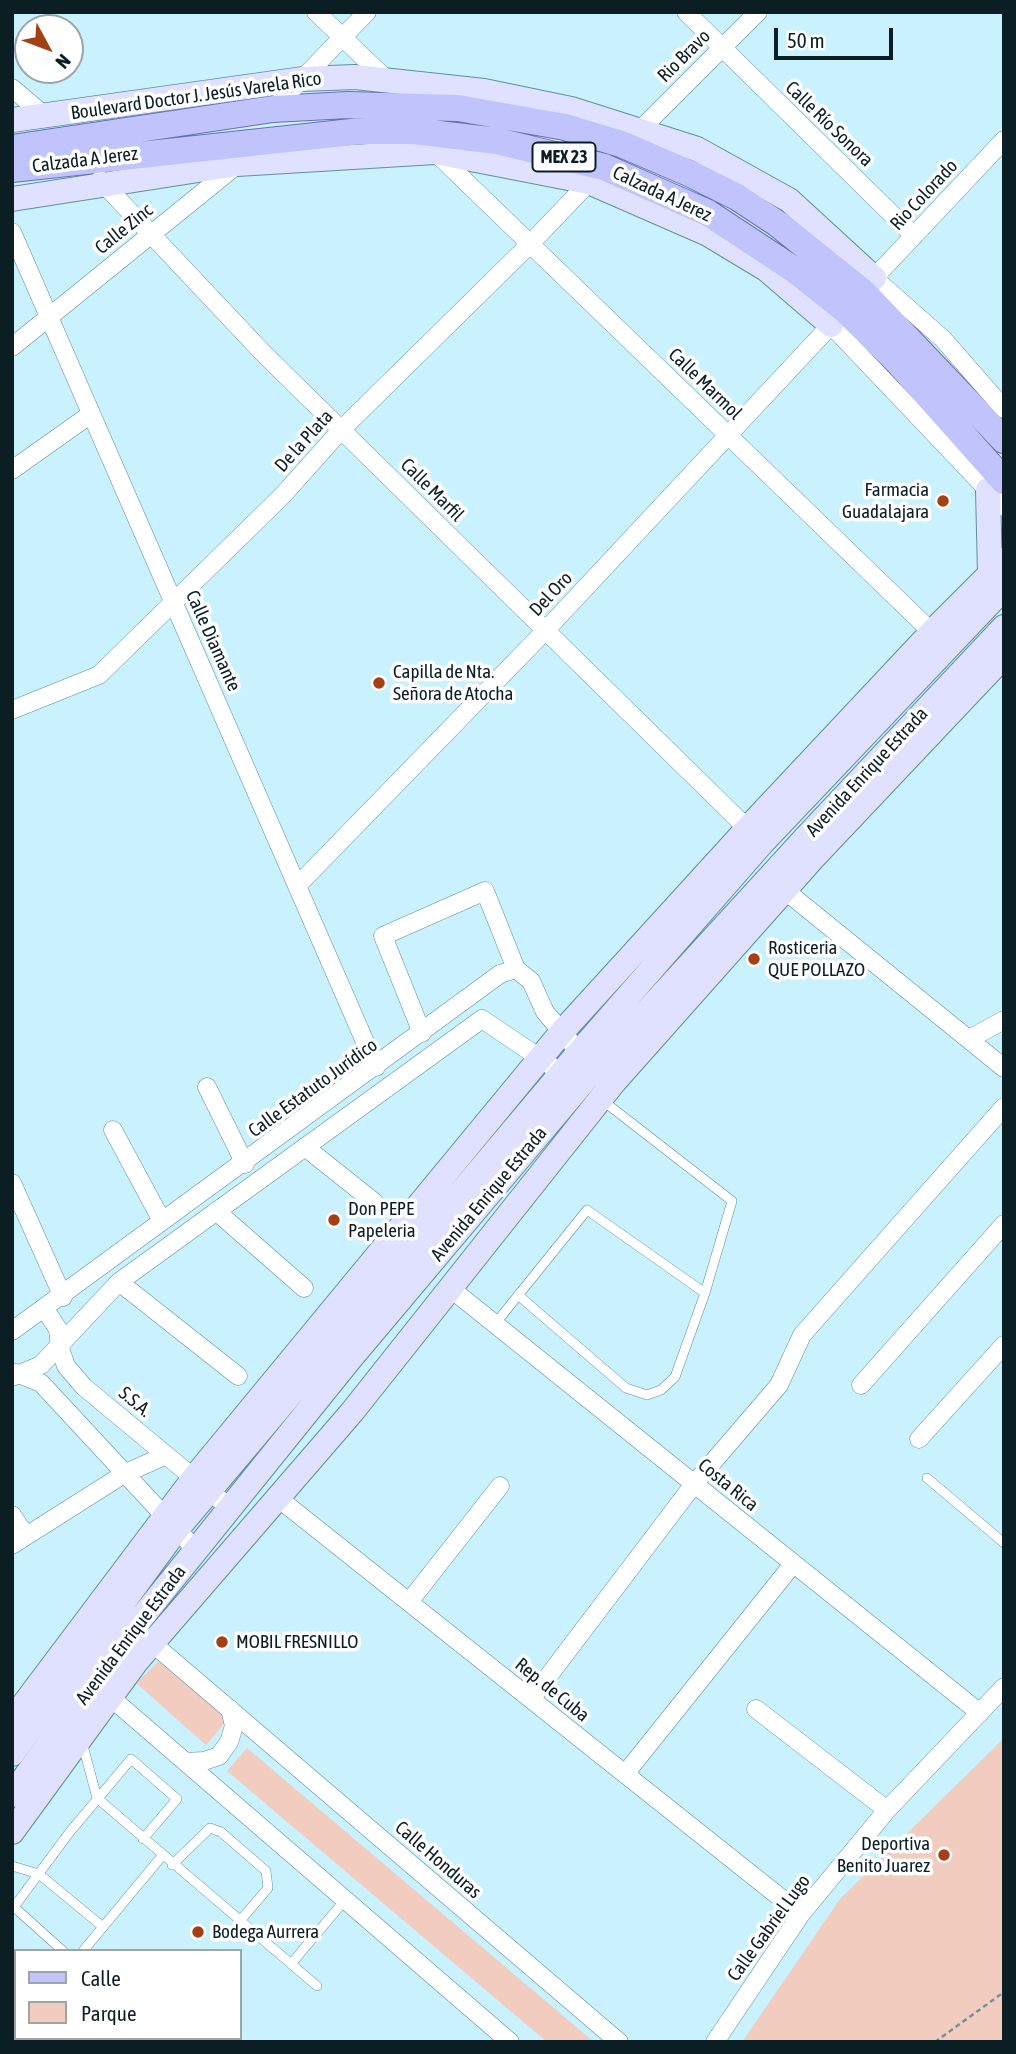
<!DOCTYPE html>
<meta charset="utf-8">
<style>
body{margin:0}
#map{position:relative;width:1016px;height:2054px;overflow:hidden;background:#c9f1fe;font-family:"Asap Condensed",sans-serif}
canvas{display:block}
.frame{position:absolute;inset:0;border:14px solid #0b1e24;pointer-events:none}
.legend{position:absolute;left:14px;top:1949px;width:228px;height:91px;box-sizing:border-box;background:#fff;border:2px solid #9da5a7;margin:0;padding:9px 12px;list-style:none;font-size:21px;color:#0b1e24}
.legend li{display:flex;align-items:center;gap:14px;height:35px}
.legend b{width:35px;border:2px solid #9da5a7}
.north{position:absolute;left:14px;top:14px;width:70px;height:70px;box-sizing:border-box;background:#fff;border:2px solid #9da5a7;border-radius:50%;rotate:131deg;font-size:19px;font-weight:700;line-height:28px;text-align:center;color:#0b1e24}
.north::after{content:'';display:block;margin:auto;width:24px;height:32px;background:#a54014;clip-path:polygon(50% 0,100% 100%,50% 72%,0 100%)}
.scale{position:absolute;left:774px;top:28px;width:119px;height:32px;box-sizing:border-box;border:4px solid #0b1e24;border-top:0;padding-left:9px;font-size:21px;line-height:24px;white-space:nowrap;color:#0b1e24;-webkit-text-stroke:5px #fff;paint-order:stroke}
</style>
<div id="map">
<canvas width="1016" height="2054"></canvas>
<div class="frame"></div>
<ul class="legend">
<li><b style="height:9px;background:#c1c4fc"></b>Calle</li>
<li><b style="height:19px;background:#f2cdbf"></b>Parque</li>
</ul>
<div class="north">N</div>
<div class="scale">50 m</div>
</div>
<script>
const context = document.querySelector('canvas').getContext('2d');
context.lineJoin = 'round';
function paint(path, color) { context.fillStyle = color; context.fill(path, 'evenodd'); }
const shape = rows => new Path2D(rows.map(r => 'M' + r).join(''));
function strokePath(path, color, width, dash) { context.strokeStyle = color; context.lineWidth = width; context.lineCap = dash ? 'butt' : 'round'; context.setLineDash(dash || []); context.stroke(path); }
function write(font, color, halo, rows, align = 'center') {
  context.font = font + ' "Asap Condensed",sans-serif'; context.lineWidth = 7; context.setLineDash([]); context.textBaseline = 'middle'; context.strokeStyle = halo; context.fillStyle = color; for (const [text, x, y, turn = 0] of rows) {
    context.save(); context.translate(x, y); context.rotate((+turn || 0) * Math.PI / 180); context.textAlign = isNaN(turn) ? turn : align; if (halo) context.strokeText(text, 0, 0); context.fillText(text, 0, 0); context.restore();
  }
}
const green = shape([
 [160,1660,228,1719,206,1745,136,1683],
 [1004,1738,1004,2042,742,2042,840,1899],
 [247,1748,594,2042,547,2042,227,1771]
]);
const path = shape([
 [935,2042,1004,1992]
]);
const lane = shape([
 [518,1295,626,1388,647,1395,661,1390,675,1377,705,1293,732,1201,602,1100],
 [495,1324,587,1210,705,1293],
 [927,1478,1004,1543],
 [82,1742,97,1798,317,1986],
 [172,1865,210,1828,221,1832,266,1871,268,1888,240,1921],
 [12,1866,39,1874,103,1927],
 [63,1951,14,1907,69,1833,131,1759,177,1799,143,1839],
 [83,1951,162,1856],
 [291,1964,345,1900]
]);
const street = shape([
 [316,12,387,80],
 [686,12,914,236],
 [12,88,45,116],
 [273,109,367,12],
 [640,130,758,12],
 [1004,140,874,278,943,339,1004,409],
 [435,152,938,638],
 [100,180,264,354,755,836],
 [12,232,376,1067],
 [12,347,238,164],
 [12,470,91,414],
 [12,710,99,675,283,495,341,430,530,244,596,175],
 [777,884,1004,1068],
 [297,886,545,631,831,325,1004,507],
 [422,1033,383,936,485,891,516,969],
 [969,1039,1004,1020],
 [207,1087,245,1164],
 [113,1130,162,1221],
 [305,1147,374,1202],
 [12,1183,63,1297],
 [216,1211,304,1288],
 [119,1282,238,1376],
 [450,1288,980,1713],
 [44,1308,58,1329,60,1348,66,1366,84,1387,230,1508],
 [12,1331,500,974,516,969,531,981,545,1012,586,1060],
 [16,1373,41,1383,196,1550],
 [12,1377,41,1365,119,1282,482,1019,550,1065],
 [861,1385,1004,1224],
 [919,1439,1004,1345],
 [278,1498,801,1914],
 [12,1515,26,1536],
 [12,1545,124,1474,166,1455],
 [409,1602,500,1486],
 [145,1637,619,2042],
 [102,1690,510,2042],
 [531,1699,694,1484,779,1385,802,1335,1004,1107],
 [756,1709,887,1810],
 [186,1762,204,1761,219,1756,229,1742,234,1726,230,1709],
 [625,1774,793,1564],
 [715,2042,801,1914,887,1810,1004,1687]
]);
const secondary = shape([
 [12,120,303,79,355,77,484,91,571,109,697,149,789,200,874,278],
 [12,199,237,164,435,152,589,182,708,234,766,269,831,325],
 [988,490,990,574],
 [12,1720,194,1478,561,1033,747,829,932,632,1004,560],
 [12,1754,177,1529,575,1057,762,843,1004,588],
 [12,1795,134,1627,350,1359,594,1069,809,834,1004,627],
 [12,1832,136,1662,352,1412,614,1082,813,858,1004,656]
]);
const primary = shape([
 [12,148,273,109,348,105,458,108,565,127,621,144,691,174,737,197,778,224,864,293,1004,440],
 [12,169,361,131,414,131,497,141,604,167,708,213,796,271,844,309,898,362,1004,481]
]);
const markers = [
 [943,501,7,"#a54014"],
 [379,683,7,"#a54014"],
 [754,959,7,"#a54014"],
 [334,1220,7,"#a54014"],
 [222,1642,7,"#a54014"],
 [944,1855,7,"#a54014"],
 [198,1932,7,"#a54014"]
];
const shields = [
 [564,157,63]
];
const shieldNames = [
 ["MEX 23",564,157]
];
const streetNames = [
 ["Rio Bravo",684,56,-45],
 ["Boulevard Doctor J. Jesús Varela Rico",196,96,-8],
 ["Calle Río Sonora",829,124,44],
 ["Calzada A Jerez",85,160,-7],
 ["Calzada A Jerez",662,194,25],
 ["Rio Colorado",924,195,-47],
 ["Calle Zinc",124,229,-39],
 ["Calle Marmol",705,384,44],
 ["De la Plata",304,441,-48],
 ["Calle Marfil",432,490,45],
 ["Del Oro",551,594,-47],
 ["Calle Diamante",213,641,66],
 ["Avenida Enrique Estrada",867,772,-47],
 ["Calle Estatuto Jurídico",313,1088,-36],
 ["Avenida Enrique Estrada",489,1194,-50],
 ["S.S.A.",135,1402,40],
 ["Costa Rica",728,1485,39],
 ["Avenida Enrique Estrada",131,1635,-53],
 ["Rep. de Cuba",552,1690,39],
 ["Calle Honduras",438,1860,41],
 ["Calle Gabriel Lugo",769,1928,-54]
];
const poiNames = [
 ["Farmacia",929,490,"right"],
 ["Guadalajara",929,512,"right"],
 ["Capilla de Nta.",393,672],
 ["Señora de Atocha",393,694],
 ["Rosticeria",768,948],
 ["QUE POLLAZO",768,970],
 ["Don PEPE",348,1209],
 ["Papeleria",348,1231],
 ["MOBIL FRESNILLO",236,1642],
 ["Deportiva",930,1844,"right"],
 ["Benito Juarez",930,1866,"right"],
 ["Bodega Aurrera",212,1932]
];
paint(green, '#f2cdbf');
strokePath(lane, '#608f9f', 10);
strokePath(street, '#608f9f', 19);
strokePath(secondary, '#608f9f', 26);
strokePath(primary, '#6770af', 28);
strokePath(path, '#72919b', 2.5, [5, 3.5]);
strokePath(lane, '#fff', 9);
strokePath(street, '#fff', 18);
strokePath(secondary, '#e0e1fe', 24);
strokePath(primary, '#c1c4fc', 26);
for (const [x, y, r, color] of markers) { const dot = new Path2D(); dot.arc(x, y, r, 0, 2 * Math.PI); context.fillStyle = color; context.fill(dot); strokePath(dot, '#fff', 2.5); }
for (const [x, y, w] of shields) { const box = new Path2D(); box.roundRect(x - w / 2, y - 14.5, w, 29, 5); context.fillStyle = '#fff'; context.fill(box); strokePath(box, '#0b1e24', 2); }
write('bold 18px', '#0b1e24', null, shieldNames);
write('19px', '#0b1e24', '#fff', streetNames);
write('19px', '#0b1e24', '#fff', poiNames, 'left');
</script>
